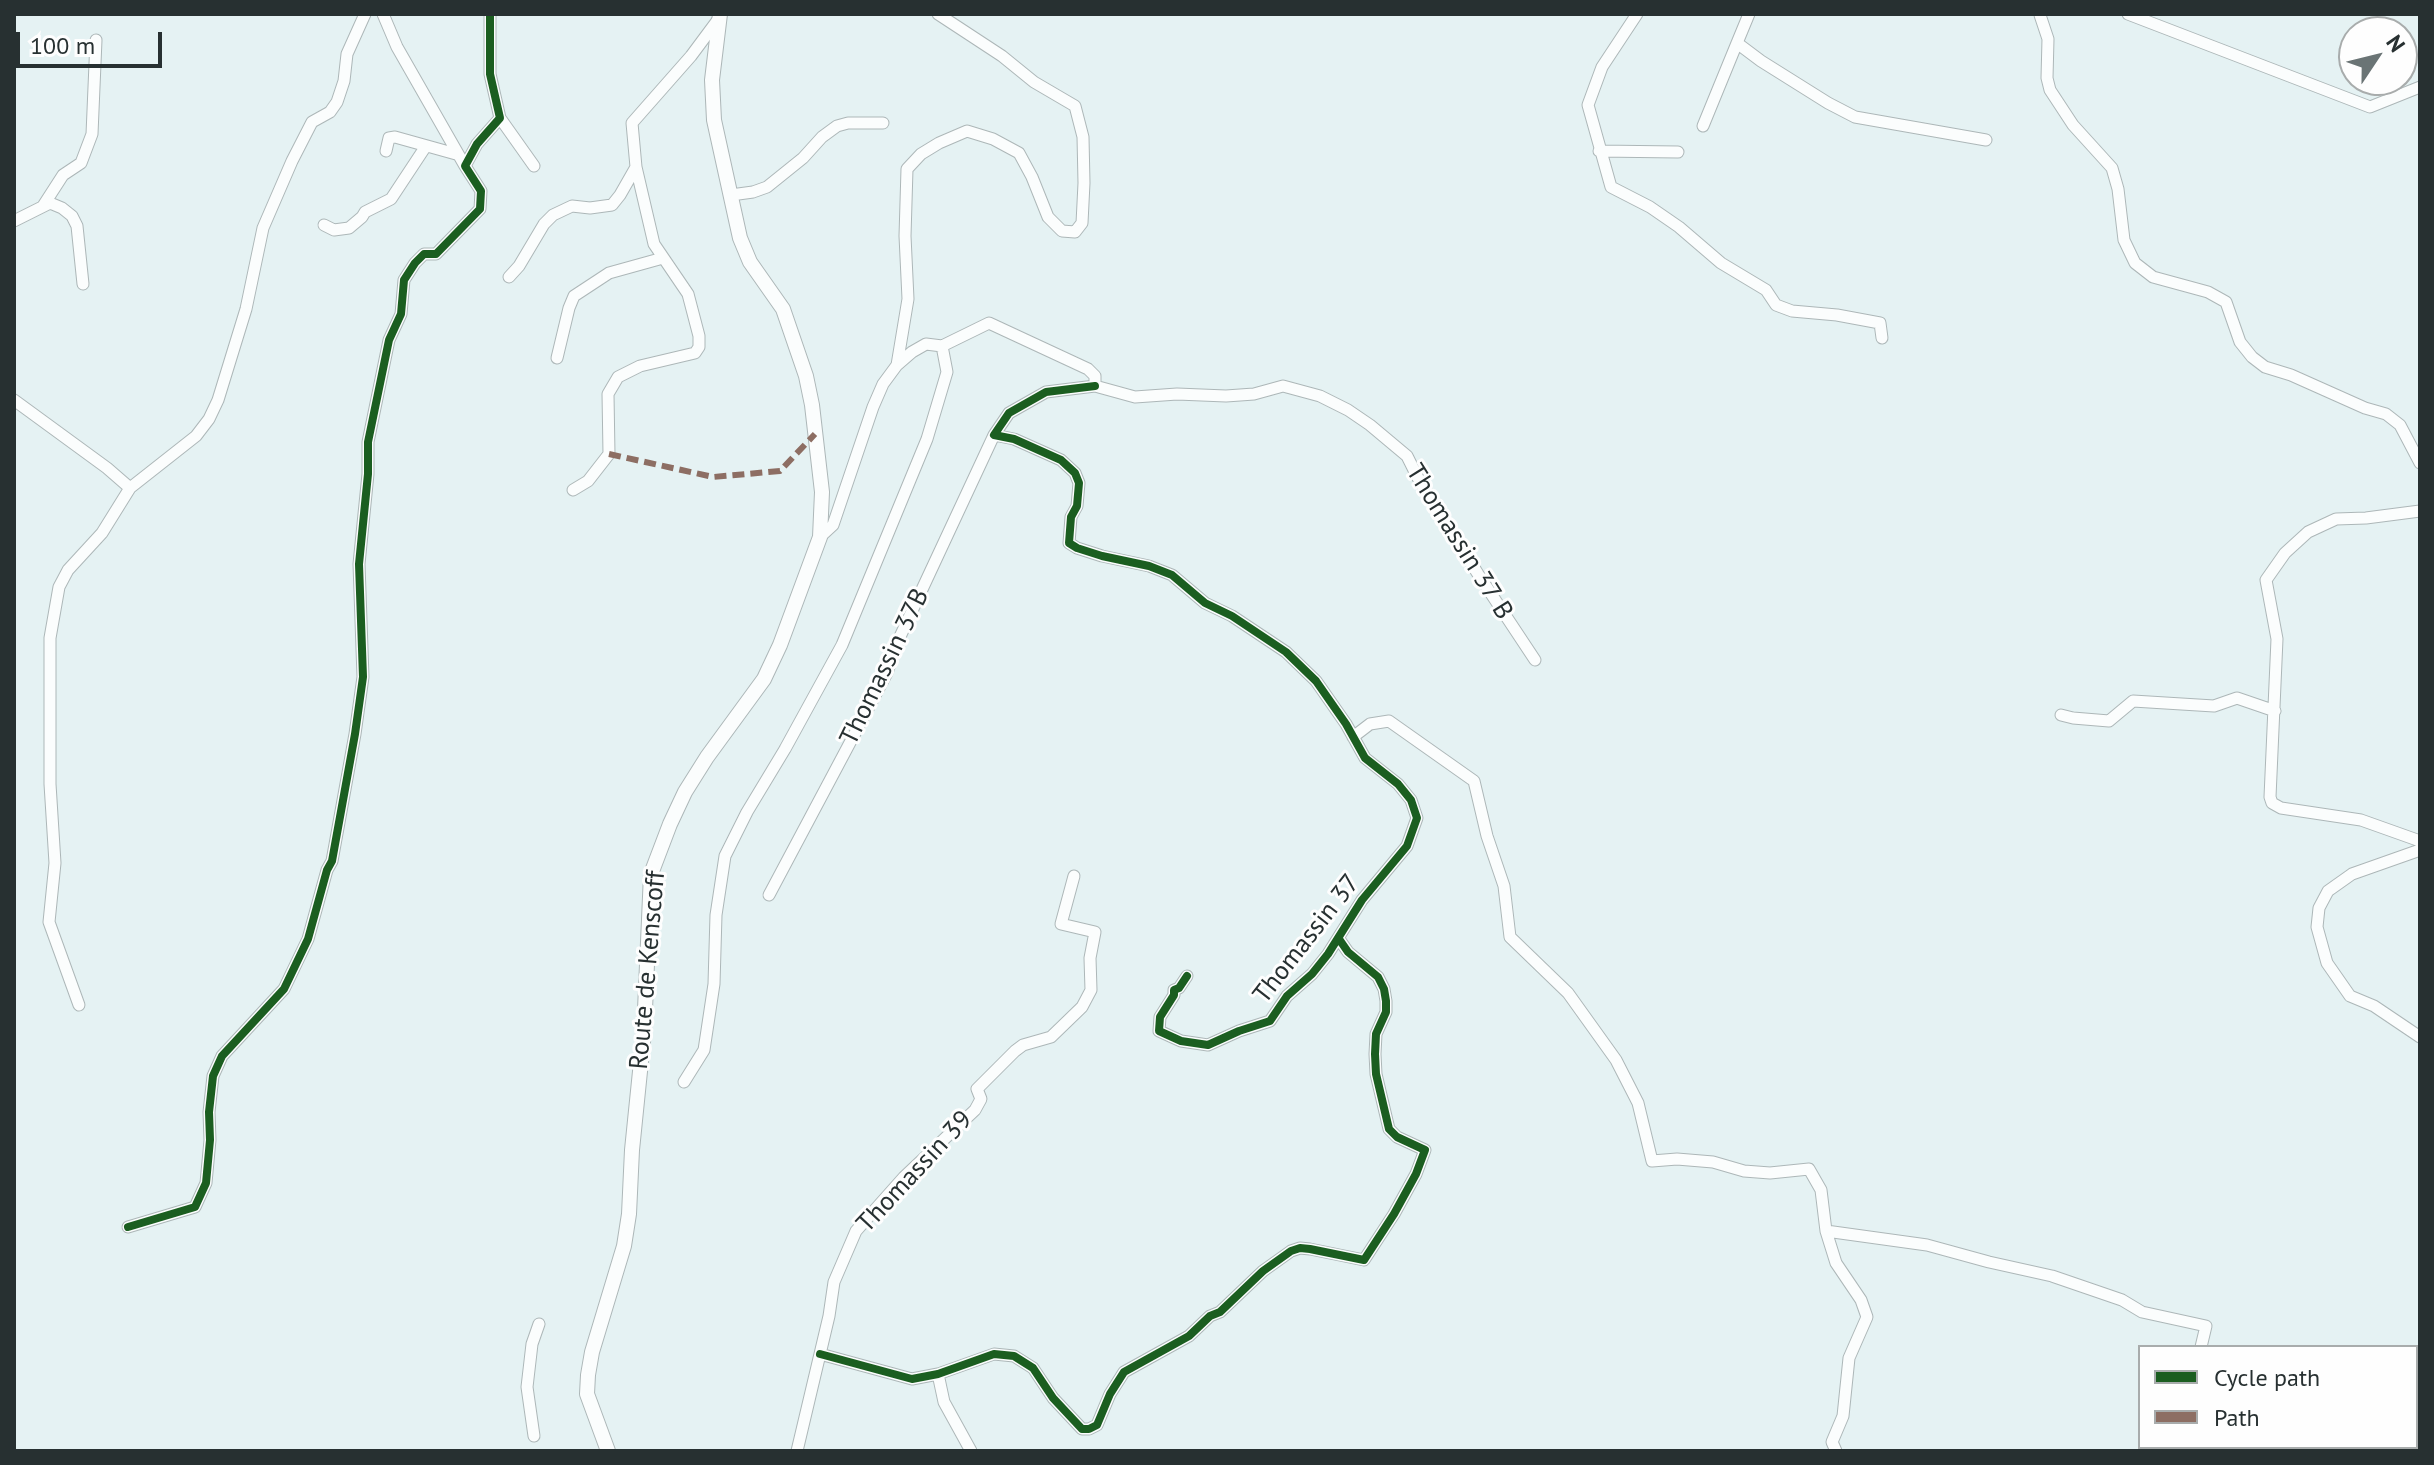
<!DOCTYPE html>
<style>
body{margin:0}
#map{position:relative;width:2434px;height:1465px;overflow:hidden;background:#e5f2f3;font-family:"PT Sans",sans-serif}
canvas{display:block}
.frame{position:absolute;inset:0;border:16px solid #273031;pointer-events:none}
.legend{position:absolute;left:2138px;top:1345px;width:280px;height:104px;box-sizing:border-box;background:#fefefe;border:2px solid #a8acac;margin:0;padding:10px 14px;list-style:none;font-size:24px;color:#273031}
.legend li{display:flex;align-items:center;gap:16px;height:40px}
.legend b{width:40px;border:2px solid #a8acac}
.north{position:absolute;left:2338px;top:16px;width:80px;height:80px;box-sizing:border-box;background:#fefefe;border:2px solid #a8acac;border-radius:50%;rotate:55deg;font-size:22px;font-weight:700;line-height:32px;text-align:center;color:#273031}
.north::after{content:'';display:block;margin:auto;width:28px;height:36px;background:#6a7475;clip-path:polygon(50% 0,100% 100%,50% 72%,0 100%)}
.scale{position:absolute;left:16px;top:32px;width:146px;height:36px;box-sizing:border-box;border:4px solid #273031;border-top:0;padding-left:10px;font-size:24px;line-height:28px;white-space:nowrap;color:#273031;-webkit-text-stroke:6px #fefefe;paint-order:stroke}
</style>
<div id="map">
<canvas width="2434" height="1465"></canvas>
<div class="frame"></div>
<ul class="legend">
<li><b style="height:10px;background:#1b5e20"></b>Cycle path</li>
<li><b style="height:10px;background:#8d6e63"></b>Path</li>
</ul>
<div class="north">N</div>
<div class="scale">100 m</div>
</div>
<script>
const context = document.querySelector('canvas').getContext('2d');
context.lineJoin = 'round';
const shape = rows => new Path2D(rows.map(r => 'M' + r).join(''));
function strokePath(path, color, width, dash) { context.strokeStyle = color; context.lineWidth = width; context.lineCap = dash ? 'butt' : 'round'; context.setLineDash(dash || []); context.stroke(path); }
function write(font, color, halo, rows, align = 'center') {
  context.font = font + ' "PT Sans",sans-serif'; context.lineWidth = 6; context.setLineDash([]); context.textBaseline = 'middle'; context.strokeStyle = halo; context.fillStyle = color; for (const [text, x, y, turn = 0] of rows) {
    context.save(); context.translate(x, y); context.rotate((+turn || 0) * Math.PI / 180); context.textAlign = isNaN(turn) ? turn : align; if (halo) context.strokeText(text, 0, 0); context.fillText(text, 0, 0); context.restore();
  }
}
const minor = shape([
 [383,14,397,47,465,166],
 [1637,14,1602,67,1588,105,1611,187,1650,207,1679,227,1721,263,1766,290,1776,305,1792,311,1837,315,1880,323,1882,338],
 [1749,14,1737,43,1761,61,1828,103,1855,117,1986,140],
 [2128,14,2370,107,2420,87],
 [2040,15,2048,39,2047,78,2050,90,2073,125,2112,168,2118,189,2124,240,2135,263,2153,277,2208,292,2226,302,2240,342,2252,357,2265,367,2291,375,2365,408,2386,414,2400,425,2420,463],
 [500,118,534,166],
 [1703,126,1737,43],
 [386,151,389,138,395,137,456,154],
 [1599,151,1678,152],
 [731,195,753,192,767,187,803,158,822,137,837,126,848,123,883,123],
 [43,206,63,175,81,163,92,134,96,40],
 [14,221,50,203,62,208,72,216,77,226,83,284],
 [324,225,334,230,349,228,362,217,365,212,391,199,426,146],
 [509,277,519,266,544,224,553,215,572,206,590,208,612,205,620,195,636,167],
 [557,358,569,308,574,296,609,273,663,258],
 [897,365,908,299,905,236,907,169,921,154,939,143,967,131,993,139,1019,153,1032,177,1048,217,1062,231,1075,232,1082,223,1084,183,1083,137,1075,106,1034,82,1002,56,938,14],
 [1095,386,1046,392,1009,413,994,435,1014,439,1061,460,1075,473,1079,483,1077,506,1071,517,1069,543,1077,548,1102,556,1149,566,1172,575,1205,603,1232,616,1286,652,1316,681,1346,724,1365,758,1398,784,1411,800,1417,818,1407,846,1362,900,1328,954,1312,974,1287,996,1270,1021,1239,1031,1208,1045,1181,1041,1159,1031,1160,1017,1174,995,1174,990,1179,988,1187,976],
 [14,400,107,468,130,488],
 [573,490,588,481,609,454,608,394,618,377,640,366,695,353,699,347,699,336,688,294,654,244,636,167,632,123,691,56,720,17],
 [2420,511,2366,518,2336,519,2308,532,2285,553,2266,580,2277,639,2270,797,2272,803,2281,808,2361,820,2420,841],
 [820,537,833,525,873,407,883,384,897,365,912,352,926,344,942,346,989,323,1088,369,1095,376,1095,386,1135,397,1177,394,1226,396,1254,394,1283,386,1320,396,1348,410,1370,425,1407,456,1418,478,1478,574,1535,660],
 [2061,715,2073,718,2109,721,2133,701,2214,706,2237,698,2275,711],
 [1353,737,1370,724,1389,721,1474,781,1487,836,1504,886,1510,937,1568,993,1616,1060,1638,1103,1652,1161,1677,1159,1713,1162,1744,1171,1770,1173,1809,1169,1821,1190,1826,1231,1836,1263,1861,1300,1867,1317,1849,1358,1843,1416,1832,1442,1836,1451],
 [2420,850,2352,874,2328,891,2319,908,2317,927,2327,963,2350,996,2374,1006,2420,1037],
 [769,895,887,673,898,641,994,435],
 [79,1005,49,922,55,863,50,784,50,638,59,587,68,570,102,533,130,488,196,436,209,419,218,400,246,309,263,228,292,161,312,122,330,112,337,102,344,81,347,54,365,14],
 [684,1082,704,1050,714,984,716,915,725,856,747,812,785,749,842,645,927,439,947,372,942,346],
 [128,1227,195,1207,206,1183,210,1140,209,1112,213,1076,222,1056,284,989,308,939,327,870,332,861,355,734,363,677,359,564,368,474,368,442,389,340,401,314,404,280,415,263,424,254,436,254,480,209,481,191,465,166,477,144,500,118,490,74,490,14],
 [1826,1231,1927,1245,1989,1262,2052,1276,2122,1300,2142,1312,2206,1326,2201,1347],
 [820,1354,912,1379,938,1374,994,1354,1014,1356,1033,1368,1053,1398,1082,1429,1089,1429,1097,1425,1110,1394,1124,1372,1189,1336,1210,1316,1220,1312,1263,1271,1291,1251,1300,1248,1310,1249,1364,1260,1394,1214,1416,1174,1425,1150,1397,1137,1389,1129,1376,1074,1375,1054,1376,1034,1386,1012,1386,1001,1384,989,1378,977,1348,952,1339,939],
 [938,1374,944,1402,971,1451],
 [534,1436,527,1387,532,1344,539,1324],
 [2241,1447,2246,1451],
 [797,1451,829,1316,834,1282,856,1231,904,1177,975,1110,981,1099,977,1089,1015,1051,1023,1045,1051,1037,1082,1007,1091,990,1090,958,1095,932,1061,924,1074,876],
 [2177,1451,2179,1447],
 [2371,1451,2371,1447]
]);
const major = shape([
 [608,1451,587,1394,588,1375,592,1352,624,1246,629,1214,632,1150,644,1032,651,874,670,824,685,792,707,757,764,679,780,645,820,537,822,492,812,405,806,376,783,309,750,262,740,238,714,120,712,80,720,14]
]);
const quiet = shape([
 [609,454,713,477,780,471,815,434]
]);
const cycleway = shape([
 [1095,386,1046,392,1009,413,994,435,1014,439,1061,460,1075,473,1079,483,1077,506,1071,517,1069,543,1077,548,1102,556,1149,566,1172,575,1205,603,1232,616,1286,652,1316,681,1346,724,1365,758,1398,784,1411,800,1417,818,1407,846,1362,900,1328,954,1312,974,1287,996,1270,1021,1239,1031,1208,1045,1181,1041,1159,1031,1160,1017,1174,995,1174,990,1179,988,1187,976],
 [128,1227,195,1207,206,1183,210,1140,209,1112,213,1076,222,1056,284,989,308,939,327,870,332,861,355,734,363,677,359,564,368,474,368,442,389,340,401,314,404,280,415,263,424,254,436,254,480,209,481,191,465,166,477,144,500,118,490,74,490,14],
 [820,1354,912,1379,938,1374,994,1354,1014,1356,1033,1368,1053,1398,1082,1429,1089,1429,1097,1425,1110,1394,1124,1372,1189,1336,1210,1316,1220,1312,1263,1271,1291,1251,1300,1248,1310,1249,1364,1260,1394,1214,1416,1174,1425,1150,1397,1137,1389,1129,1376,1074,1375,1054,1376,1034,1386,1012,1386,1001,1384,989,1378,977,1348,952,1339,939]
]);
const streetNames = [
 ["Thomassin 37 B",1459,542,58],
 ["Thomassin 37B",885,667,-64],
 ["Thomassin 37",1307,939,-52],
 ["Route de Kenscoff",648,970,-85],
 ["Thomassin 39",915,1172,-47]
];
strokePath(minor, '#adb7b8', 13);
strokePath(major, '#adb7b8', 16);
strokePath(minor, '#fbfdfd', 11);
strokePath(major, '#fbfdfd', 14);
strokePath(quiet, '#8d6e63', 6, [12, 6]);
strokePath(cycleway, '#1b5e20', 8);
write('26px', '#273031', '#fefefe', streetNames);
</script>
